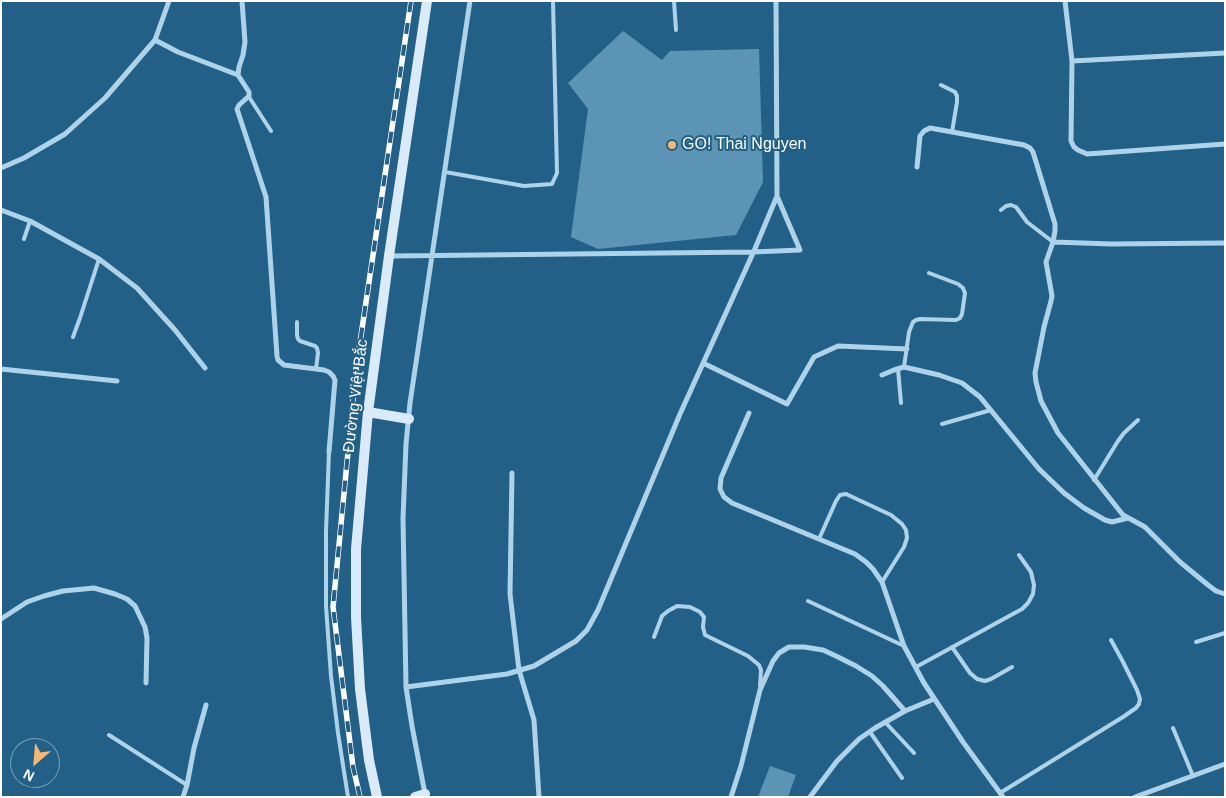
<!DOCTYPE html>
<meta charset="utf-8">
<style>
body{margin:0}
#map{position:relative;width:1226px;height:798px;overflow:hidden;background:#236087;font-family:Arial,sans-serif}
canvas{display:block}
.frame{position:absolute;inset:0;border:2px solid #fff;pointer-events:none}
.north{position:absolute;left:10px;top:738px;width:50px;height:50px;box-sizing:border-box;background:#236087;border:1px solid #7ba0b7;border-radius:50%;rotate:207deg;font-size:14px;font-weight:700;line-height:20px;text-align:center;color:#fff}
.north::after{content:'';display:block;margin:auto;width:18px;height:22px;background:#f4b871;clip-path:polygon(50% 0,100% 100%,50% 72%,0 100%)}
</style>
<div id="map">
<canvas width="1226" height="798"></canvas>
<div class="frame"></div>
<div class="north">N</div>
</div>
<script>
const context = document.querySelector('canvas').getContext('2d');
context.lineJoin = 'round';
function paint(path, color) { context.fillStyle = color; context.fill(path, 'evenodd'); }
const shape = rows => new Path2D(rows.map(r => 'M' + r).join(''));
function strokePath(path, color, width, dash) { context.strokeStyle = color; context.lineWidth = width; context.lineCap = dash ? 'butt' : 'round'; context.setLineDash(dash || []); context.stroke(path); }
function write(font, color, halo, rows, align = 'center') {
  context.font = font + ' Arial,sans-serif'; context.lineWidth = 4; context.setLineDash([]); context.textBaseline = 'middle'; context.strokeStyle = halo; context.fillStyle = color; for (const [text, x, y, turn = 0] of rows) {
    context.save(); context.translate(x, y); context.rotate((+turn || 0) * Math.PI / 180); context.textAlign = isNaN(turn) ? turn : align; if (halo) context.strokeText(text, 0, 0); context.fillText(text, 0, 0); context.restore();
  }
}
const building = shape([
 [623,31,662,60,670,51,759,49,763,182,736,235,598,249,571,237,588,109,568,83],
 [770,766,796,775,788,797,758,797]
]);
const lane = shape([
 [674,1,676,30],
 [941,85,955,92,957,96,957,102,952,132],
 [249,97,271,131],
 [445,172,524,186,552,184,557,173,553,1],
 [1001,210,1006,206,1011,205,1016,207,1027,222,1053,242],
 [24,239,30,221],
 [297,322,297,335,298,339,300,341,315,346,317,348,318,353,316,369],
 [73,337,80,318,99,259],
 [904,367,909,332,913,322,916,320,920,319,956,320,960,318,962,314,965,293,963,288,958,284,929,273],
 [898,369,901,403],
 [942,424,991,410],
 [329,452,326,531,326,606,331,676,338,733,348,797],
 [1094,480,1118,441,1124,433,1138,420],
 [819,539,836,501,840,495,846,494,891,515,902,524,906,530,907,538,904,547,882,582],
 [808,601,904,646],
 [654,637,662,616,668,611,677,606,690,607,700,612,704,617,703,627,705,635,748,656,759,665,761,670,760,686],
 [1196,642,1225,633],
 [952,647,970,673,977,679,985,681,991,679,1012,667],
 [916,667,1022,609,1028,603,1033,594,1034,585,1031,572,1019,555],
 [885,722,914,753],
 [1173,728,1193,776],
 [870,732,902,778],
 [109,735,187,785],
 [1000,793,1123,717,1136,708,1139,704,1140,699,1137,690,1122,660,1111,640]
]);
const street = shape([
 [242,1,245,42,243,55,239,67,238,75,249,92,249,96,239,105,237,109,266,197,277,356,278,360,284,365,324,370,329,372,333,376,335,380,329,452],
 [1065,1,1072,61,1071,141,1074,147,1078,150,1087,154,1225,144],
 [155,40,178,52,238,75],
 [1072,61,1225,53],
 [917,167,920,136,924,131,930,128,1024,145,1030,148,1033,152,1055,224,1055,231,1053,242,1046,262,1052,296,1051,301,1044,327,1035,373,1036,382,1041,401,1058,433,1123,515,1145,527,1180,562,1208,585,1216,591,1225,594],
 [1,168,24,158,65,134,105,98,155,40,169,1],
 [1,210,30,221,99,259,137,288,175,330,205,368],
 [1053,242,1111,244,1225,243],
 [389,256,753,252,800,250,777,196],
 [703,363,787,404,814,357,838,346,907,349],
 [1,369,117,381],
 [882,375,894,370,904,367,939,375,962,383,980,397,1039,469,1064,493,1084,508,1105,520,1112,522,1128,518],
 [749,413,721,478,720,489,724,497,732,503,855,554,866,562,873,569,882,582,904,646,924,683,963,742,1003,797],
 [512,473,510,594,519,670,534,720,539,797],
 [1,619,27,602,44,596,63,591,94,588,115,594,127,599,135,606,145,627,147,638,146,683],
 [406,687,507,674,534,666,576,641,587,630,598,610,680,414,754,251,777,196,776,1],
 [425,794,412,726,406,687,403,518,406,444,410,403,470,1],
 [183,797,187,785,194,748,206,705],
 [731,797,741,766,760,690,773,661,779,653,789,647,804,647,823,650,836,656,856,666,872,676,883,686,905,711],
 [810,797,837,761,859,739,875,728,905,711,934,699],
 [1135,797,1225,764]
]);
const secondary = shape([
 [368,412,409,419],
 [377,797,369,760,360,689,356,617,356,549,368,412,389,256,427,1],
 [415,797,425,794]
]);
const rail = shape([
 [360,797,353,767,333,607,356,369,411,1]
]);
const markers = [
 [672,145,5,"#f4b871"]
];
const poiNames = [
 ["GO! Thai Nguyen",682,145]
];
const streetNames = [
 ["Đường Việt Bắc",356,396,-83]
];
paint(building, '#5c94b6');
strokePath(lane, '#aed3e9', 4);
strokePath(street, '#aed3e9', 5);
strokePath(secondary, '#d9ebf8', 10);
strokePath(rail, '#fff', 5.5);
strokePath(rail, '#236087', 4, [11]);
for (const [x, y, r, color] of markers) { const dot = new Path2D(); dot.arc(x, y, r, 0, 2 * Math.PI); context.fillStyle = color; context.fill(dot); strokePath(dot, '#236087', 2); }
write('16px', '#fff', '#236087', poiNames, 'left');
write('16px', '#fff', '#236087', streetNames);
</script>
